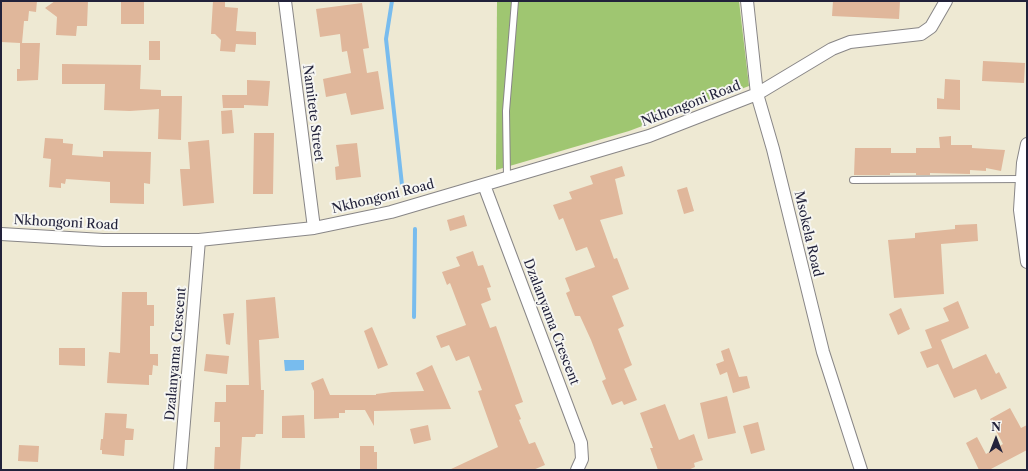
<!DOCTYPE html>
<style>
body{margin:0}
#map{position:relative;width:1028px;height:471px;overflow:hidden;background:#eee9d3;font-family:"Libre Caslon Text",serif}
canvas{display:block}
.frame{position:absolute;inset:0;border:2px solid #22223b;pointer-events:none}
.north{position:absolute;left:976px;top:419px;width:40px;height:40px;-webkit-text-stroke:3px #f6f6f2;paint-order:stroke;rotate:0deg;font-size:11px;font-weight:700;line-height:16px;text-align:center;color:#22223b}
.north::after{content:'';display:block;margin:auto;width:14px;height:18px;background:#22223b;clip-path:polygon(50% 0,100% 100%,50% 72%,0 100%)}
</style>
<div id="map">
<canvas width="1028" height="471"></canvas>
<div class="frame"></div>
<div class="north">N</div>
</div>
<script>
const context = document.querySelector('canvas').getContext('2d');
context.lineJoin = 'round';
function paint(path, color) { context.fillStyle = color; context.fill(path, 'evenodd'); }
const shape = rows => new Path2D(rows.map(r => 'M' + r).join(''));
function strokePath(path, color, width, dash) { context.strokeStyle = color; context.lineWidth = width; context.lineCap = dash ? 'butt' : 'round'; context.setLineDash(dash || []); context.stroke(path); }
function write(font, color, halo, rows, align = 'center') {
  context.font = font + ' "Libre Caslon Text",serif'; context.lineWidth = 4; context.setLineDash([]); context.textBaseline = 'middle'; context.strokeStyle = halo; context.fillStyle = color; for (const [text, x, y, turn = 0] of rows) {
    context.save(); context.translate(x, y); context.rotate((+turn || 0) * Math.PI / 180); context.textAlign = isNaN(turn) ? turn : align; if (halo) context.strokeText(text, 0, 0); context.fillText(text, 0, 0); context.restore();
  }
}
const green = shape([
 [497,1,739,1,749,86,629,131,496,170]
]);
const water = shape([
 [284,360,304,360,304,370,285,371]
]);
const stream = shape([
 [392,1,386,39,402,185],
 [414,317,415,229]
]);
const building = shape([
 [1,1,37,1,36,12,29,11,28,21,24,21,22,43,40,43,38,80,17,81,17,69,20,69,20,43,1,42],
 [55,1,88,1,87,26,77,26,76,36,56,35,57,17,45,8],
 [121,1,144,1,144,24,121,24],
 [213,1,225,1,225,7,238,8,236,31,256,32,256,45,236,44,235,52,220,51,221,40,215,34,211,34],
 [833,1,900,1,899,19,832,16],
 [362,3,369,48,363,49,367,73,378,71,384,109,351,115,346,93,326,97,323,79,351,73,347,51,342,52,340,34,320,37,316,9],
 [149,41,160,41,160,60,149,60],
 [983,61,1025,63,1024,83,982,81],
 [62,64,141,65,140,89,161,90,161,96,182,96,181,140,158,139,159,109,130,111,104,110,105,84,62,84],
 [945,79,960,80,960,110,937,109,937,98,944,99],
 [247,80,270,81,268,106,244,105,244,108,223,108,222,95,247,95],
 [232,110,234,133,222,134,221,111],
 [254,133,274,133,273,194,253,194],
 [951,136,951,145,972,145,972,148,1005,150,1001,171,986,168,986,171,970,170,970,174,930,173,930,175,916,175,916,173,890,173,890,175,854,175,855,148,891,148,891,153,916,153,916,148,940,148,939,137],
 [45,138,63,139,63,143,73,144,72,155,103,157,103,151,151,152,150,184,144,183,144,204,110,203,110,182,66,179,65,184,61,183,61,188,49,187,51,159,43,158],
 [209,140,214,203,183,206,180,169,190,169,188,142],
 [357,143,361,177,336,180,335,167,339,166,336,145],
 [622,166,625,176,615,179,623,214,600,220,614,259,617,258,629,289,612,296,624,326,618,329,632,365,624,369,637,400,624,405,622,401,612,405,602,381,606,379,591,340,580,316,575,316,566,293,570,291,565,278,595,267,587,247,576,251,563,218,559,220,553,205,572,199,569,192,593,184,590,176],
 [687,187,694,211,684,214,677,190],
 [464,215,467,226,450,231,447,220],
 [977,224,978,241,941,244,944,294,894,298,888,240,915,238,915,233,955,229,955,225],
 [473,251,478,266,483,265,491,287,487,288,491,300,481,304,490,328,496,326,523,402,515,405,521,419,519,420,529,444,535,442,545,465,533,470,449,470,498,447,478,391,482,390,469,356,456,361,449,345,441,348,436,336,466,325,450,283,447,285,442,272,460,266,456,257],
 [122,292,147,292,147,305,154,305,154,326,150,326,150,354,158,354,158,366,153,365,152,375,149,375,149,385,107,383,109,352,120,353],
 [275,297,279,338,259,340,261,390,264,390,263,434,256,434,255,437,242,437,240,470,214,470,215,447,220,447,220,422,214,422,215,402,226,402,226,385,249,385,246,300],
 [958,301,969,328,941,340,953,369,986,354,996,374,999,372,1007,388,981,400,976,389,954,398,938,364,927,368,920,352,932,348,925,330,949,321,943,308],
 [901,308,910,329,898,335,889,314],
 [234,313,230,345,226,344,223,314],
 [372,327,388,365,378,369,364,331],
 [59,348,85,348,85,366,59,365],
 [729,348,739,377,747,376,750,388,733,393,727,372,720,375,716,364,724,361,721,351],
 [206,354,229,356,227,374,204,371],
 [432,365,451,409,374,411,374,426,365,410,345,410,345,413,339,413,339,418,314,419,314,391,311,383,323,378,330,395,376,395,376,394,392,392,424,391,416,373],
 [727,396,736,433,708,439,700,403],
 [665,404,679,440,694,434,703,460,694,463,695,467,688,470,658,470,650,448,653,448,640,413],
 [1010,408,1021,428,1027,425,1027,450,989,470,979,470,966,443,977,437,986,454,1003,444,990,419],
 [105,413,127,414,126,428,134,429,133,440,125,440,124,456,102,454,102,450,100,450,101,439,103,439],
 [304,415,305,438,282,438,282,416],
 [758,422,765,450,751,454,743,426],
 [428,425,431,440,414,444,410,429],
 [19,445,39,446,38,462,18,461],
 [360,446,374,446,374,452,377,452,377,470,360,470]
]);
const service = shape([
 [507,177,506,111,515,1],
 [853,180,1022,179]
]);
const minor = shape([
 [285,1,314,228],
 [747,1,757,94,773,149,823,352,861,470],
 [1027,144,1023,163,1020,210,1027,262],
 [484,185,581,443,582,459,577,470],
 [1,234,103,240,199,240,314,228,391,212,649,136,757,94,832,49,850,42,921,34,931,27,946,1],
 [180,470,199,240]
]);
const streetNames = [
 ["Nkhongoni Road",691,104,-21],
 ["Namitete Street",313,113,83],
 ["Nkhongoni Road",383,197,-14],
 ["Nkhongoni Road",66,223,3],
 ["Msokela Road",808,234,77],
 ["Dzalanyama Crescent",551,322,69],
 ["Dzalanyama Crescent",176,354,-85]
];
paint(green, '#9fc671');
paint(water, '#78bcee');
strokePath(stream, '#78bcee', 4);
paint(building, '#e0b79b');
strokePath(service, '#888687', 8);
strokePath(minor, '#888687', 14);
strokePath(service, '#fff', 6);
strokePath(minor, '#fff', 12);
write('13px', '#22223b', '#f6f6f2', streetNames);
</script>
